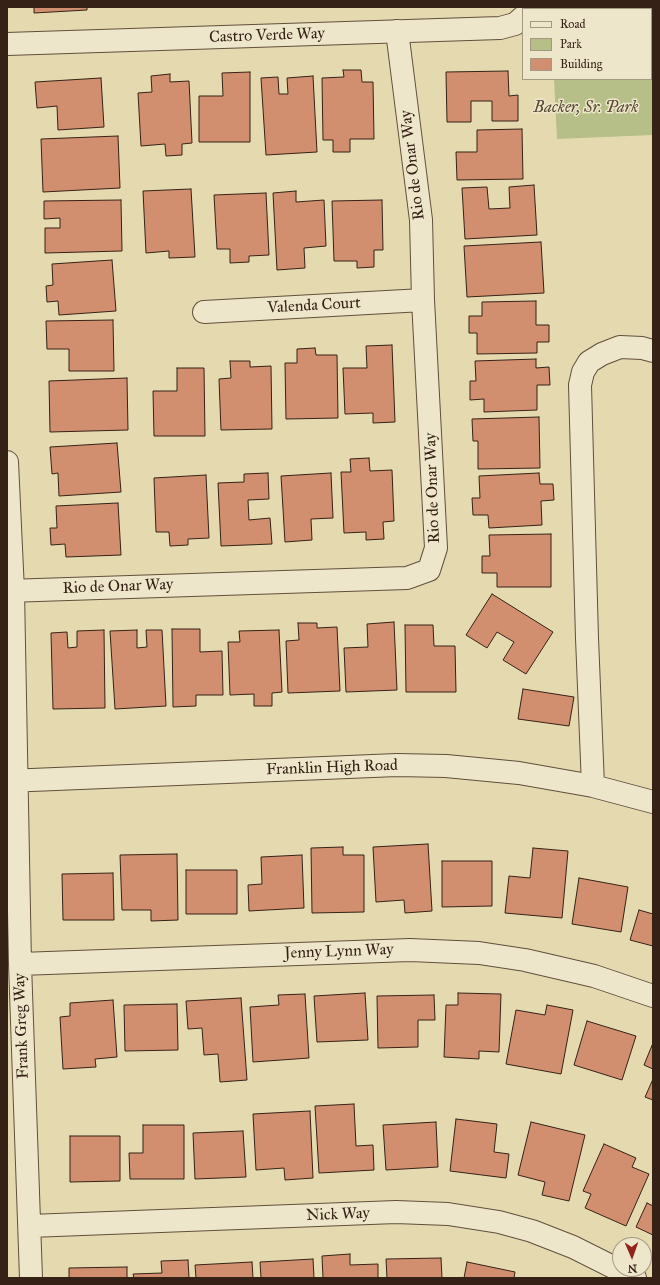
<!DOCTYPE html>
<style>
body{margin:0}
#map{position:relative;width:660px;height:1285px;overflow:hidden;background:#e5d9af;font-family:"IM FELL Great Primer",serif}
canvas{display:block}
.frame{position:absolute;inset:0;border:8px solid #352116;pointer-events:none}
.legend{position:absolute;left:522px;top:8px;width:130px;height:72px;box-sizing:border-box;background:#eee6cb;border:1px solid #a49783;margin:0;padding:5px 7px;list-style:none;font-size:12px;color:#352116}
.legend li{display:flex;align-items:center;gap:8px;height:20px}
.legend b{width:20px;border:1px solid #a49783}
.north{position:absolute;left:612px;top:1237px;width:40px;height:40px;box-sizing:border-box;background:#eee6cb;border:1px solid #a49783;border-radius:50%;rotate:178deg;font-size:11px;font-weight:700;line-height:16px;text-align:center;color:#352116}
.north::after{content:'';display:block;margin:auto;width:14px;height:18px;background:#8f2418;clip-path:polygon(50% 0,100% 100%,50% 72%,0 100%)}
</style>
<div id="map">
<canvas width="660" height="1285"></canvas>
<div class="frame"></div>
<ul class="legend">
<li><b style="height:5px;background:#eee6cb"></b>Road</li>
<li><b style="height:11px;background:#b7bf89"></b>Park</li>
<li><b style="height:11px;background:#d28f6f"></b>Building</li>
</ul>
<div class="north">N</div>
</div>
<script>
const context = document.querySelector('canvas').getContext('2d');
context.lineJoin = 'round';
function paint(path, color) { context.fillStyle = color; context.fill(path, 'evenodd'); }
const shape = rows => new Path2D(rows.map(r => 'M' + r).join(''));
function strokePath(path, color, width, dash) { context.strokeStyle = color; context.lineWidth = width; context.lineCap = dash ? 'butt' : 'round'; context.setLineDash(dash || []); context.stroke(path); }
function write(font, color, halo, rows, align = 'center') {
  context.font = font + ' "IM FELL Great Primer",serif'; context.lineWidth = 3; context.setLineDash([]); context.textBaseline = 'middle'; context.strokeStyle = halo; context.fillStyle = color; for (const [text, x, y, turn = 0] of rows) {
    context.save(); context.translate(x, y); context.rotate((+turn || 0) * Math.PI / 180); context.textAlign = isNaN(turn) ? turn : align; if (halo) context.strokeText(text, 0, 0); context.fillText(text, 0, 0); context.restore();
  }
}
const green = shape([
 [559,7,653,7,653,135,557,139,554,79,651,79,651,9,559,9]
]);
const building = shape([
 [34,7,87,7,87,10,34,13,34,7],
 [343,70,361,70,362,82,373,82,374,139,350,139,350,152,333,152,333,140,323,140,322,78,344,77,343,70],
 [508,71,509,96,518,95,518,121,492,121,492,101,471,101,471,122,447,122,446,72,508,71],
 [250,72,250,142,199,142,199,96,223,96,222,73,250,72],
 [170,74,170,82,189,81,192,143,182,144,182,155,166,156,165,144,141,146,138,93,152,92,151,76,170,74],
 [313,76,317,152,266,155,261,78,278,77,279,94,288,94,287,78,313,76],
 [101,78,104,127,58,130,57,106,37,108,35,82,101,78],
 [522,129,523,179,457,180,456,152,477,152,477,130,522,129],
 [118,136,120,188,43,192,41,139,118,136],
 [534,185,537,235,465,239,462,188,487,187,489,209,510,208,509,187,534,185],
 [191,189,195,257,169,258,169,251,146,253,143,191,191,189],
 [296,191,296,202,324,200,326,246,304,248,305,268,277,270,273,193,296,191],
 [266,193,269,255,249,256,249,262,230,263,230,249,217,249,214,195,266,193],
 [121,200,122,251,45,253,45,228,60,228,60,218,44,219,44,201,121,200],
 [382,200,383,250,374,250,374,267,357,268,357,261,334,261,332,201,382,200],
 [541,242,544,293,467,297,464,246,541,242],
 [112,260,116,311,59,315,58,301,47,302,46,286,53,285,52,264,112,260],
 [536,301,536,325,549,325,549,342,537,342,537,353,477,354,477,333,469,333,469,316,482,316,482,302,536,301],
 [113,320,114,371,69,371,69,349,47,349,46,321,113,320],
 [392,345,395,422,373,423,373,413,345,414,343,368,367,368,366,346,392,345],
 [315,348,316,355,337,355,338,418,286,419,285,363,297,363,297,349,315,348],
 [536,359,536,368,549,367,550,385,537,385,537,410,484,412,484,399,470,400,470,381,476,381,475,361,536,359],
 [230,361,250,361,250,367,271,366,272,429,221,430,219,379,231,378,230,361],
 [177,368,204,368,205,436,154,436,153,391,177,391,177,368],
 [127,378,128,430,50,432,49,381,127,378],
 [539,417,540,468,478,469,478,441,473,441,472,419,539,417],
 [117,443,121,492,59,496,58,473,52,474,50,447,117,443],
 [369,458,370,471,392,470,394,521,383,522,384,539,366,540,366,532,344,533,341,472,351,472,350,459,369,458],
 [268,473,269,499,248,500,249,520,270,518,272,544,221,546,218,483,244,482,244,474,268,473],
 [331,473,333,518,311,519,312,540,285,542,281,476,331,473],
 [539,473,540,484,553,484,554,500,541,501,542,525,489,528,488,515,473,515,472,498,480,498,479,476,539,473],
 [206,475,209,538,188,539,188,545,170,546,169,532,156,532,154,478,206,475],
 [118,503,121,555,66,557,65,544,51,545,50,528,57,528,56,506,118,503],
 [551,534,551,587,497,587,497,573,482,573,482,556,490,556,489,535,551,534],
 [492,594,553,632,526,674,503,660,514,642,497,632,487,648,466,635,492,594],
 [394,622,397,690,346,692,344,648,368,647,367,624,394,622],
 [298,623,317,623,317,628,337,627,340,691,288,693,286,641,299,640,298,623],
 [405,625,433,625,434,646,455,646,456,692,406,692,405,625],
 [172,629,200,629,200,652,222,651,223,695,196,695,196,706,173,707,172,629],
 [104,630,105,708,53,709,51,633,67,632,68,648,77,647,77,631,104,630],
 [137,630,137,648,147,647,146,630,162,630,166,706,115,709,110,631,137,630],
 [279,630,282,692,272,693,272,706,254,706,254,694,230,695,228,642,240,642,239,631,279,630],
 [523,689,574,697,569,726,518,719,523,689],
 [428,844,432,911,405,913,404,900,376,902,373,847,428,844],
 [343,847,343,855,364,855,364,912,312,913,311,848,343,847],
 [533,848,568,851,562,918,505,913,509,876,530,878,533,848],
 [177,854,178,920,151,921,151,910,122,910,120,855,177,854],
 [302,855,304,908,249,911,248,885,262,884,261,857,302,855],
 [442,861,492,861,492,906,442,907,442,861],
 [186,870,237,870,237,914,186,914,186,870],
 [113,873,114,920,63,920,62,874,113,873],
 [579,878,628,887,621,932,572,924,579,878],
 [639,910,653,914,653,946,630,940,639,910],
 [365,993,368,1040,317,1042,314,996,365,993],
 [458,993,501,994,499,1052,479,1051,479,1059,444,1057,446,1005,458,1005,458,993],
 [305,994,309,1058,253,1062,250,1007,279,1005,278,995,305,994],
 [434,995,435,1020,418,1020,418,1047,378,1048,377,996,434,995],
 [241,998,247,1080,220,1082,218,1054,204,1055,202,1028,188,1029,186,1001,241,998],
 [113,1000,117,1057,95,1059,96,1067,63,1069,60,1017,70,1016,70,1003,113,1000],
 [177,1004,178,1050,125,1051,124,1005,177,1004],
 [547,1005,573,1010,561,1074,506,1064,516,1010,545,1015,547,1005],
 [587,1021,636,1036,622,1080,574,1065,587,1021],
 [653,1043,653,1069,644,1065,653,1043],
 [653,1079,653,1100,645,1097,653,1079],
 [354,1104,356,1146,373,1145,374,1170,319,1173,315,1106,354,1104],
 [310,1111,313,1178,285,1180,284,1168,256,1170,253,1114,310,1111],
 [456,1119,497,1124,494,1152,509,1154,506,1178,450,1171,456,1119],
 [436,1122,438,1167,386,1170,383,1125,436,1122],
 [531,1122,585,1135,569,1201,542,1195,545,1182,518,1175,531,1122],
 [143,1125,184,1125,184,1179,130,1179,129,1153,143,1153,143,1125],
 [243,1131,246,1177,195,1179,193,1133,243,1131],
 [70,1136,120,1136,120,1181,70,1182,70,1136],
 [604,1144,636,1158,632,1167,649,1174,626,1226,585,1208,591,1194,583,1191,604,1144],
 [647,1203,653,1206,653,1235,636,1227,647,1203],
 [350,1254,350,1265,378,1264,378,1278,323,1278,322,1256,350,1254],
 [441,1258,442,1278,387,1278,386,1259,441,1258],
 [313,1259,314,1278,261,1278,260,1262,313,1259],
 [188,1260,189,1278,134,1278,133,1274,162,1273,161,1261,188,1260],
 [252,1262,253,1278,196,1278,195,1265,252,1262],
 [467,1262,515,1272,514,1278,464,1278,467,1262],
 [127,1267,127,1278,69,1278,69,1268,127,1267]
]);
const path = shape([
 [603,7,604,9],
 [651,65,653,66]
]);
const minor = shape([
 [7,44,500,28,515,24,523,17],
 [204,312,423,300],
 [7,462,13,591,20,964,31,1278],
 [7,591,407,578,429,570,436,548,423,300,421,220,397,31],
 [7,781,397,765,446,766,519,773,593,786,653,802],
 [593,786,587,638,580,385,583,372,589,362,602,354,620,347,642,348,653,351],
 [20,964,410,950,479,953,525,960,594,976,653,996],
 [30,1226,396,1212,448,1214,499,1222,532,1231,573,1247,635,1278]
]);
const streetNames = [
 ["Castro Verde Way",267,36,-2],
 ["Rio de Onar Way",413,165,-97],
 ["Valenda Court",314,306,-3],
 ["Rio de Onar Way",433,488,-92],
 ["Rio de Onar Way",118,587,-2],
 ["Franklin High Road",332,768,-2],
 ["Jenny Lynn Way",339,952,-2],
 ["Frank Greg Way",22,1026,-92],
 ["Nick Way",338,1215,-2]
];
const parkNames = [
 ["Backer, Sr. Park",586,108]
];
paint(green, '#b7bf89');
paint(building, '#d28f6f');
strokePath(building, '#352116', 1);
strokePath(minor, '#614f3c', 24);
strokePath(path, '#352116', 2.5, [3, 2]);
strokePath(minor, '#eee6cb', 22);
write('16px', '#352116', '#eee6cb', streetNames);
write('italic 16px', '#564833', '#eee6cb', parkNames);
</script>
